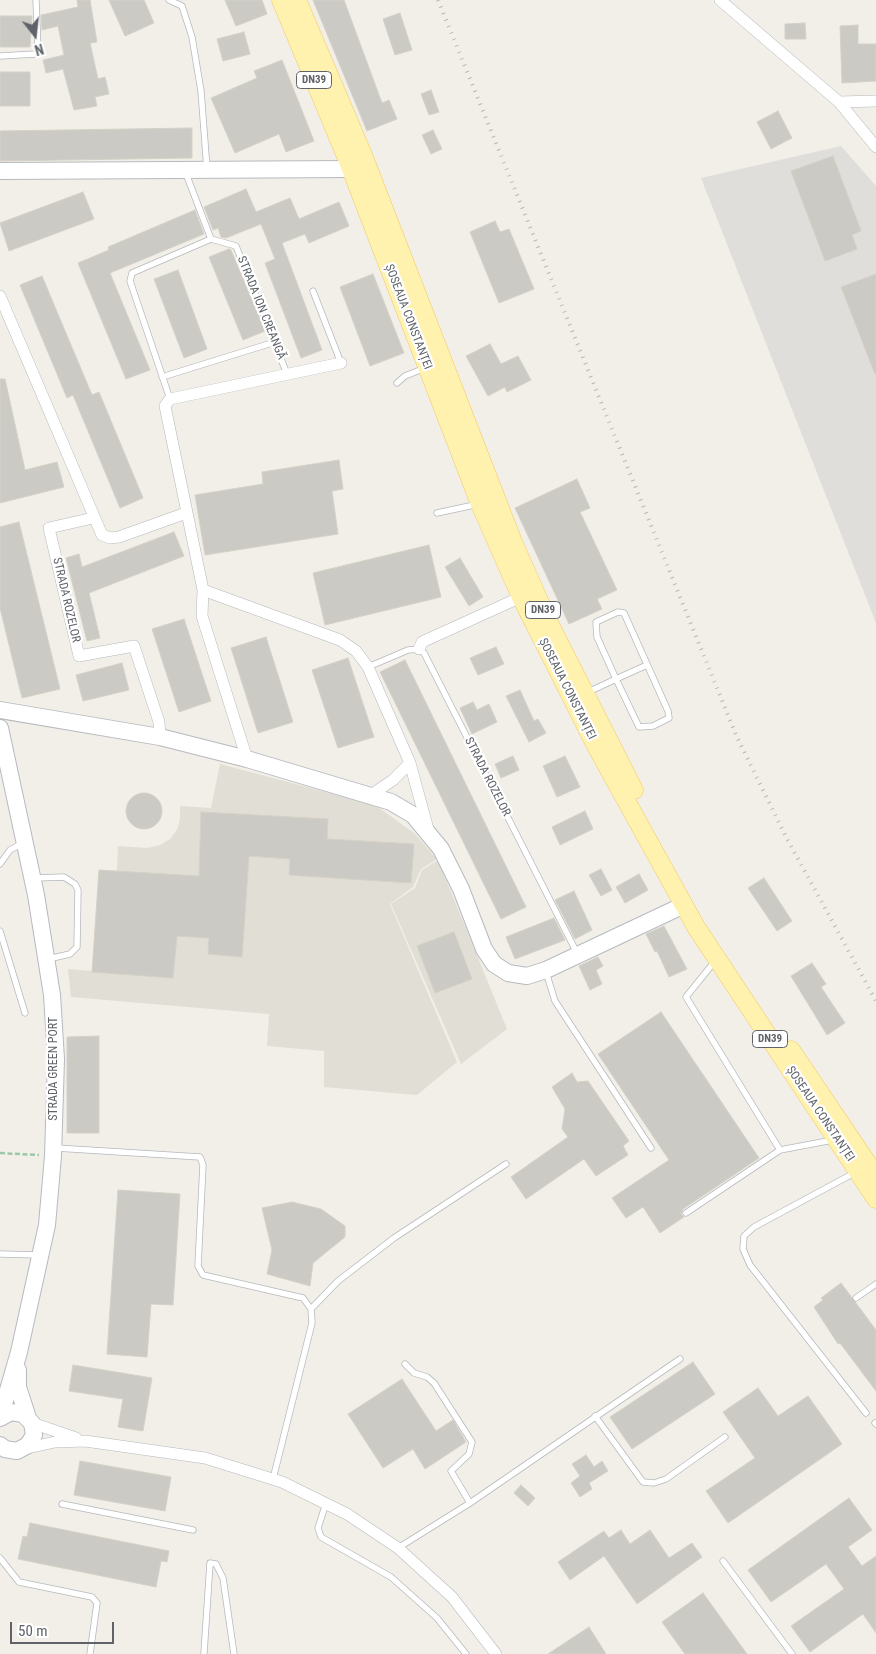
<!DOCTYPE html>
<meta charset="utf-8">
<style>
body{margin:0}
#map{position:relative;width:876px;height:1654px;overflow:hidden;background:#f1efe8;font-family:"Roboto Condensed",sans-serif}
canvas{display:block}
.north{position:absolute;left:10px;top:10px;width:50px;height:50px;-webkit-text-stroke:4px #fff;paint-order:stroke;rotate:164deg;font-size:14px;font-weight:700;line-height:20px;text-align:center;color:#5f6368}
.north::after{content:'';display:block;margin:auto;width:18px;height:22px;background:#5f6368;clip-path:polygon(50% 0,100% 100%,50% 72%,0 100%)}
.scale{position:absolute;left:10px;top:1622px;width:104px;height:22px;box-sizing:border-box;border:2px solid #5f6368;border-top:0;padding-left:6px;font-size:15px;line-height:18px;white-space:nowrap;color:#5f6368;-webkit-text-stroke:4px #fff;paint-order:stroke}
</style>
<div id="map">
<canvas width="876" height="1654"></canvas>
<div class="north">N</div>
<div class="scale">50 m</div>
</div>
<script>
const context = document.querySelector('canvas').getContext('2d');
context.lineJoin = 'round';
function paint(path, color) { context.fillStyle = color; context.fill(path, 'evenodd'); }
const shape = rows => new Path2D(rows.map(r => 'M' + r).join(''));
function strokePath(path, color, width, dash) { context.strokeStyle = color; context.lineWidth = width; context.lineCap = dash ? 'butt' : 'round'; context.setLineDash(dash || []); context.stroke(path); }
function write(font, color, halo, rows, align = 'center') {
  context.font = font + ' "Roboto Condensed",sans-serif'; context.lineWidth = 4.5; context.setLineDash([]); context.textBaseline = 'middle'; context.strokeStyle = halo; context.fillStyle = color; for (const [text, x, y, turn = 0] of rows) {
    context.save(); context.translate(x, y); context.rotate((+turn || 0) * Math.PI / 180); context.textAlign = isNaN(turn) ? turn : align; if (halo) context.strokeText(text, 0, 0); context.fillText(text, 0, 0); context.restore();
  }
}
const industrial = shape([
 [841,146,876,186,876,623,701,178]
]);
const education = shape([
 [220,764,375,805,414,833,437,859,421,869,413,887,390,904,457,1062,417,1095,324,1087,324,1051,267,1046,269,1014,71,997,68,969,92,971,99,870,117,871,118,846,147,848,160,845,170,839,177,830,180,819,180,806,211,808],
 [438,860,507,1029,461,1064,391,904,415,888,422,870]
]);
const building = shape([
 [77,0,90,0,97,42,90,43,98,79,105,77,109,94,95,97,97,106,74,110,63,69,46,73,43,60,64,55,58,26,42,30,41,15,78,7,77,0],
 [109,0,144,0,154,23,125,36,109,0],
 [225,0,262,0,267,14,236,26,225,0],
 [313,0,344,0,382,103,389,100,397,119,367,131,313,0],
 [400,13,412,50,395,55,383,19,400,13],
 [0,16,32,16,30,47,0,47,0,16],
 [805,23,806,39,785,39,785,24,805,23],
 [858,25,858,44,876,44,876,81,842,83,840,26,858,25],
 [244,32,250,54,223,61,217,39,244,32],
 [282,60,314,141,286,152,279,134,235,153,211,98,257,78,254,71,282,60],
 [0,72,30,72,30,106,0,106,0,72],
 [431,90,439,112,429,115,421,94,431,90],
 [778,111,792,138,771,149,757,122,778,111],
 [192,128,192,158,0,161,0,131,192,128],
 [433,130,442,149,431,154,422,135,433,130],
 [833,156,861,231,852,235,857,249,825,261,791,171,833,156],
 [246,189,256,212,290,198,299,219,339,202,349,226,309,243,305,234,282,243,322,350,301,358,265,263,275,259,261,224,226,238,221,237,218,228,213,230,204,207,246,189],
 [83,192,94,219,9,251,0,223,83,192],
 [195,210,204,234,110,273,150,370,126,379,78,263,109,250,108,247,195,210],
 [495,221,500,232,509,229,534,289,499,303,470,232,495,221],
 [229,249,231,250,265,331,243,340,209,257,229,249],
 [178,270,207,349,184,358,154,279,178,270],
 [373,274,404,353,370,366,340,287,373,274],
 [876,274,876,374,875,374,841,287,876,274],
 [42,276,92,395,99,392,143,498,120,508,73,395,67,398,20,285,42,276],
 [490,344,501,364,518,356,531,380,507,392,505,387,488,396,466,356,490,344],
 [0,379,5,379,25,470,57,462,64,487,0,503,0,379],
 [339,460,343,489,332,491,338,534,205,555,195,495,263,484,262,472,339,460],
 [577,479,590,508,580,512,617,590,597,599,602,609,569,624,515,508,577,479],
 [19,522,60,689,22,698,0,608,0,527,19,522],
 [174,532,184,556,89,593,100,638,87,641,66,558,79,554,82,567,174,532],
 [429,545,441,597,325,625,313,573,429,545],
 [460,558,483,597,469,606,445,567,460,558],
 [184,619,211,701,179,712,152,629,184,619],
 [266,637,293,722,258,733,231,648,266,637],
 [496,647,504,664,478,675,470,658,496,647],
 [348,658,374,737,338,748,312,670,348,658],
 [405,660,526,907,501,919,380,672,405,660],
 [122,663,129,690,83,701,76,675,122,663],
 [520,690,534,721,538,719,546,733,529,742,506,696,520,690],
 [473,702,477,710,489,704,497,722,472,734,460,708,473,702],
 [513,756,519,770,501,778,495,764,513,756],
 [565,756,580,787,557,797,543,766,565,756],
 '126 811a18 18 0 1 1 36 0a18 18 0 1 1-36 0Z',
 [585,811,593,829,560,845,552,827,585,811],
 [201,812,328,819,327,839,414,844,411,883,289,875,290,859,249,856,242,957,208,954,209,938,177,936,173,978,92,972,99,870,199,876,201,812],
 [601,869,612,890,601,896,589,875,601,869],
 [639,874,648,890,625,903,616,887,639,874],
 [764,878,792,921,777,931,748,888,764,878],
 [574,891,592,930,575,939,555,900,574,891],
 [554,918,565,940,515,959,506,937,554,918],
 [664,926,687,969,669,977,657,951,655,952,646,934,664,926],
 [454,932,472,979,435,993,417,946,454,932],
 [598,957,603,966,596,970,602,984,590,990,579,966,598,957],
 [812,963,826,984,821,987,845,1023,827,1035,791,976,812,963],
 [661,1012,759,1158,683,1209,681,1214,684,1217,660,1233,643,1207,626,1218,612,1198,669,1160,598,1054,661,1012],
 [99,1036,99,1133,67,1133,67,1037,99,1036],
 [572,1073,577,1082,588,1081,629,1141,623,1146,628,1155,596,1176,584,1159,526,1199,511,1177,568,1137,562,1129,565,1109,552,1087,572,1073],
 [118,1190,180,1194,173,1305,151,1304,147,1357,107,1354,118,1190],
 [292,1202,321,1209,345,1226,345,1237,313,1263,310,1286,267,1274,272,1250,262,1208,292,1202],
 [841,1283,876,1330,876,1391,840,1343,838,1344,814,1307,823,1300,821,1298,841,1283],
 [693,1362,715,1394,632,1449,610,1417,693,1362],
 [73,1365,152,1378,143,1431,118,1427,123,1399,69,1391,73,1365],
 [402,1379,436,1431,453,1420,466,1442,425,1469,413,1449,383,1468,348,1414,402,1379],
 [758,1388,778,1416,808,1396,842,1444,728,1523,706,1491,755,1458,723,1412,758,1388],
 [586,1455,594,1467,602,1461,608,1471,589,1483,592,1489,580,1497,571,1483,580,1476,572,1464,586,1455],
 [80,1461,171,1477,165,1511,74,1495,80,1461],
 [521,1485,535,1498,528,1506,514,1493,521,1485],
 [849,1498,872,1530,848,1547,862,1566,876,1556,876,1633,863,1614,810,1652,791,1626,844,1589,826,1564,771,1602,748,1570,849,1498],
 [30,1523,169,1551,167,1562,161,1561,156,1587,18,1559,23,1536,27,1537,30,1523],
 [621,1530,630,1544,650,1530,669,1558,692,1543,702,1557,637,1604,604,1556,570,1580,558,1562,604,1531,609,1538,621,1530],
 [703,1593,747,1654,685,1654,662,1622,703,1593],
 [589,1627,606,1654,548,1654,589,1627]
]);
const path = shape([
 [0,1153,39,1155]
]);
const lane = shape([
 [169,0,182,6,192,37,201,91,207,169],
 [0,56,36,54,38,50,36,0],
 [185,171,211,239],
 [313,291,341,363],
 [162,377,275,342],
 [397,383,405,376,425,368],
 [170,399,130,281,132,273,211,239,236,246,287,374],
 [437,513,479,504],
 [368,667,408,650,419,649,424,653,577,953],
 [586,693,616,679,639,727,653,726,669,718,668,711,624,613,618,612,596,622,597,637,616,679,647,665],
 [0,864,10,850,23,843],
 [35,878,64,877,75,884,78,890,77,947,70,954,48,959],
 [0,931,25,1013],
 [715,961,686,997,780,1150,833,1140],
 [546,972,555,1001,651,1148],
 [56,1148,200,1157,203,1165,198,1266,203,1275,303,1298,311,1309,312,1323,273,1479],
 [856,1172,754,1227,744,1236,743,1249,750,1265,866,1413],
 [686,1213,780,1150],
 [0,1254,39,1255],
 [856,1298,876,1284],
 [311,1309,338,1281,394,1238,506,1164],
 [405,1364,414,1373,427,1377,434,1383,472,1442,469,1454,451,1471,470,1503],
 [595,1416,643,1482,654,1483,666,1479,725,1437],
 [875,1423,876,1424],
 [326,1503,318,1528,321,1537,391,1577,437,1618,466,1654],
 [62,1504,193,1530],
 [398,1548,470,1503,680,1359],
 [0,1558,19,1582,92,1597,97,1603,90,1654],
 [723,1561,792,1654],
 [204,1653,210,1563,216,1564,223,1578,234,1654]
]);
const street = shape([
 [720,0,839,102,876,147],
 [839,102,876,101],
 [0,296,102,535,110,538,119,537,186,513],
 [93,518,49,528,79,656,134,646,159,722,160,737],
 [203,590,340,640,356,651,368,667,410,763,393,780,371,795],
 [419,649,422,642,521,597],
 [247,759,202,616,203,590,165,406,170,399,341,363],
 [410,763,428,829],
 [32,1423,76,1438],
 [23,1449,55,1442,85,1441,205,1458,282,1482,347,1514,398,1548,452,1597,496,1654]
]);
const secondary = shape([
 [0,171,351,169],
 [0,710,160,737,247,759,391,802,413,815,441,849,461,889,484,949,494,964,508,973,527,976,546,970,684,905],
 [0,728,36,895,52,995,56,1059,53,1156,47,1225,19,1352,0,1418],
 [18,1370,18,1387,28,1418],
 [0,1418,11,1412,23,1414,32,1423,34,1435,28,1445,17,1451,5,1449,0,1445]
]);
const primary = shape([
 [281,0,348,161,480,504,521,597,597,748,696,927,876,1199],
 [297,0,363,155,513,542,548,621,634,790],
 [791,1050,876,1176]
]);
const rail = shape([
 [438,0,736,735,786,837,876,1001]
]);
const shields = [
 [314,80,35],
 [543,610,35],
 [770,1039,35]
];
const shieldNames = [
 ["DN39",314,80],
 ["DN39",543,610],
 ["DN39",770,1039]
];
const streetNames = [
 ["STRADA ION CREANGĂ",261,308,68],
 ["ȘOSEAUA CONSTANȚEI",408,317,69],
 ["STRADA ROZELOR",66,600,77],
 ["ȘOSEAUA CONSTANȚEI",567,689,63],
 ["STRADA ROZELOR",487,777,63],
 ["STRADA GREEN PORT",54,1069,-90],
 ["ȘOSEAUA CONSTANȚEI",820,1114,56]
];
paint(industrial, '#e0deda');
paint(education, '#e1ded6');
paint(building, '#cccac5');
strokePath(building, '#d6d1c6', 1);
strokePath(lane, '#b5b8bc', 7);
strokePath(street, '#b5b8bc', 12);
strokePath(secondary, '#b6babf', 18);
strokePath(primary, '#f2c960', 19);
strokePath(path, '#9cc7a9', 2.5, [5, 2.5]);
strokePath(lane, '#fff', 5.5);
strokePath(street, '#fff', 11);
strokePath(secondary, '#fff', 16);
strokePath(primary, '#fff2af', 18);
strokePath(rail, '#b6b7b8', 4, [1, 6]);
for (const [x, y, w] of shields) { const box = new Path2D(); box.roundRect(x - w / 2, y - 8.5, w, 17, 4); context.fillStyle = '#fff'; context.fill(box); strokePath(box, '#5f6368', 1); }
write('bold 11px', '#5f6368', null, shieldNames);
write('12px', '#5f6368', '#fff', streetNames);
</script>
